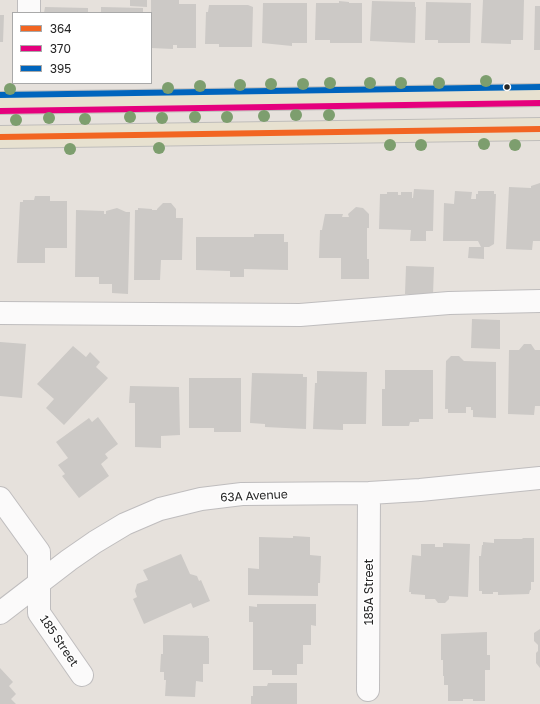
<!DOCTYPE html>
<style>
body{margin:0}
#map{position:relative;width:540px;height:704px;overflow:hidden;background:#e6e1dc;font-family:"Golos Text",sans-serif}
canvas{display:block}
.legend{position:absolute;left:12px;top:12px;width:140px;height:72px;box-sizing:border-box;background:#fff;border:1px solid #a9a9a9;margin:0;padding:5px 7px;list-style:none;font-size:12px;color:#272727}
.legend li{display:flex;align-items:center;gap:8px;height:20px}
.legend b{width:20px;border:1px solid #a9a9a9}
</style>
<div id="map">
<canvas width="540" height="704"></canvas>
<ul class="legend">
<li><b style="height:5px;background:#f26522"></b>364</li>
<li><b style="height:5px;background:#e5007d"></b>370</li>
<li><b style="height:5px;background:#0065bd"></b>395</li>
</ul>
</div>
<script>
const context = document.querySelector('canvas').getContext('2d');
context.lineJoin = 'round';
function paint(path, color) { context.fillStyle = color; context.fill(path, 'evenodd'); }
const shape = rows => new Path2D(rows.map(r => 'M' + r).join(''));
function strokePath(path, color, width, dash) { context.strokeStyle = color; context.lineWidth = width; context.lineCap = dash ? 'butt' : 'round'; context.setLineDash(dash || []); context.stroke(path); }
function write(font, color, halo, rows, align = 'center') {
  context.font = font + ' "Golos Text",sans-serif'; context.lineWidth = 3; context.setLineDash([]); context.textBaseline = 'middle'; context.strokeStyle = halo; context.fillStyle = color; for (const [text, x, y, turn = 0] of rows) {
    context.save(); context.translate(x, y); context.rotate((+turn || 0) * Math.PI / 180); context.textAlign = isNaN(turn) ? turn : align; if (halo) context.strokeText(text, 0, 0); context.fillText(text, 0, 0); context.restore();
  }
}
const building = shape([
 [130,0,147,0,147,7,130,6],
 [151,0,179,0,179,4,196,4,196,48,177,48,177,45,173,45,173,49,151,48],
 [483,0,524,0,523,40,511,40,511,44,481,43],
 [339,1,349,2,349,3,362,3,362,43,330,43,330,40,315,40,316,3,339,3],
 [372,1,415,2,415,7,416,7,415,43,370,41],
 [426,2,471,3,470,43,438,43,438,40,425,40],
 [263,3,307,3,307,43,292,43,292,46,262,43],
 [209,5,248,5,253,7,252,47,219,47,219,44,205,44,206,12,208,12],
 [535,6,540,6,540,50,534,50],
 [45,7,88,8,88,13,44,13],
 [101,7,143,8,143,13,101,13],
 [0,15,4,15,3,42,0,42],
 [540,183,540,241,533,241,532,250,506,249,509,187,531,188,531,186],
 [414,189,434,190,433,231,426,231,426,241,410,241,411,230,379,229,380,194,387,194,387,192,398,192,398,195,401,195,401,192,412,192,412,198,413,198],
 [455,191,472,192,471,199,476,199,476,194,478,194,478,191,494,191,494,194,496,194,494,244,489,247,484,247,484,259,468,258,469,247,481,247,478,241,443,241,444,203,454,204],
 [35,196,50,196,50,201,67,201,67,248,45,248,45,263,17,263,20,202,23,202,23,200,34,200],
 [163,203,171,203,176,209,176,218,183,218,182,260,161,260,160,280,134,280,135,210,138,210,138,208,152,209,152,210,157,210,157,209],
 [356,207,363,208,369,214,369,228,367,228,367,259,369,259,369,279,341,279,341,258,319,258,320,230,322,230,325,214,343,214,342,217,349,217,348,214],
 [117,208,126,212,130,212,128,294,112,293,112,284,99,284,99,277,75,277,76,210,104,211,104,214,106,214,106,211],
 [254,234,284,234,284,242,288,242,288,270,244,269,244,277,230,277,230,271,196,270,196,237,254,237],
 [406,266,434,267,433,295,405,294],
 [472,319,500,320,500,349,471,348],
 [0,342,26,344,22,398,0,396],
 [524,344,531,344,535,350,540,350,540,406,535,406,534,415,508,414,509,350,519,350],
 [73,346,86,357,90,352,100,362,96,367,108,378,64,425,46,408,54,399,37,384],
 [451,356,459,356,464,361,496,362,496,418,473,417,473,410,471,410,471,407,466,407,466,413,448,413,448,409,445,409,446,361],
 [385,370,433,370,433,419,419,419,419,422,410,422,409,426,382,426,382,389,385,389],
 [317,371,367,372,366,424,343,424,343,430,313,429,315,383,317,383],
 [252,373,303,374,303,377,307,377,306,429,265,427,265,424,250,423],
 [189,378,241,378,241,432,214,432,214,428,189,428],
 [130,386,179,387,180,435,161,436,161,448,135,447,135,403,129,403],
 [98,417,118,444,105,454,108,458,101,464,109,476,79,498,62,476,65,474,58,465,68,458,56,442,89,418,92,422],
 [293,536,310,537,310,555,321,556,320,583,318,583,318,596,248,595,248,568,259,569,259,537,293,538],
 [522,538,534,538,534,582,531,582,531,590,530,590,529,594,498,595,498,592,493,592,493,594,482,594,482,591,479,591,479,556,481,556,482,545,483,545,483,542,494,543,494,539,523,539],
 [443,543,470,544,468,597,449,596,449,599,445,603,438,603,435,599,425,599,425,595,411,594,411,592,409,592,412,555,421,556,421,544,435,544,435,547,443,547],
 [181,554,190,574,197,576,199,581,201,580,210,601,193,608,191,603,144,624,133,599,137,597,135,591,137,584,148,580,143,570],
 [257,604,316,604,316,626,311,625,311,645,303,645,303,664,297,664,297,675,272,675,272,670,253,670,253,622,249,622,249,606,257,607],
 [540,629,540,668,536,663,536,653,538,651,538,645,534,641,534,633],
 [487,632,487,655,490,655,490,670,485,670,485,701,473,701,473,699,463,699,463,701,448,701,448,685,444,685,444,676,443,676,443,660,441,660,441,634],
 [163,635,208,636,208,638,209,638,209,664,203,664,203,682,196,681,195,697,165,696,166,680,164,680,164,672,160,672,161,654,163,654],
 [0,668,13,682,9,686,16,694,11,699,16,704,0,704],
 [268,683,297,683,297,704,251,704,251,696,253,696,253,686,267,686]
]);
const minor = shape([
 [29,13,29,0],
 [0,313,300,315,449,303,540,301],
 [0,498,39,552,39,613,82,675],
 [0,613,69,560,95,542,125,524,160,509,201,499,242,494,369,493,420,490,540,478],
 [368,690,369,493]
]);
const major = shape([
 [0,103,540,95],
 [0,137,540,129]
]);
const bus1 = shape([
 [0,137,540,129]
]);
const bus2 = shape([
 [0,111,540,103]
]);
const bus3 = shape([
 [0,95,540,87]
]);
const trees = [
 [486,81],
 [330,83],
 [370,83],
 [401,83],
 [439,83],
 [271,84],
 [303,84],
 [240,85],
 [200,86],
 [168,88],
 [10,89],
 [296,115],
 [329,115],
 [264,116],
 [130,117],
 [195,117],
 [227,117],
 [49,118],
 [162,118],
 [85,119],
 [16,120],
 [484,144],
 [390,145],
 [421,145],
 [515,145],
 [159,148],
 [70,149]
];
const markers = [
 [507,87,3.5,"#272727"]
];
const streetNames = [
 ["63A Avenue",254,496,-3],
 ["185A Street",369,592,-90],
 ["185 Street",59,641,56]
];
paint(building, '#ccc9c6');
strokePath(minor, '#bfbdbe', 24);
strokePath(major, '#bfbdbb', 24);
strokePath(minor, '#fbfafa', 22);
strokePath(major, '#e7e1d0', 22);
strokePath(bus1, '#f26522', 6);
strokePath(bus2, '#e5007d', 6);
strokePath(bus3, '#0065bd', 6);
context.fillStyle = '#7d9e6e';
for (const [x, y] of trees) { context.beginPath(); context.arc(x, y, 6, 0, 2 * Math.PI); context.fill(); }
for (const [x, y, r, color] of markers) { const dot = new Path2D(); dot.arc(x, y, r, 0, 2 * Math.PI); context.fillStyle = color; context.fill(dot); strokePath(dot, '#fff', 1.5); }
write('12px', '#272727', '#fff', streetNames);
</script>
